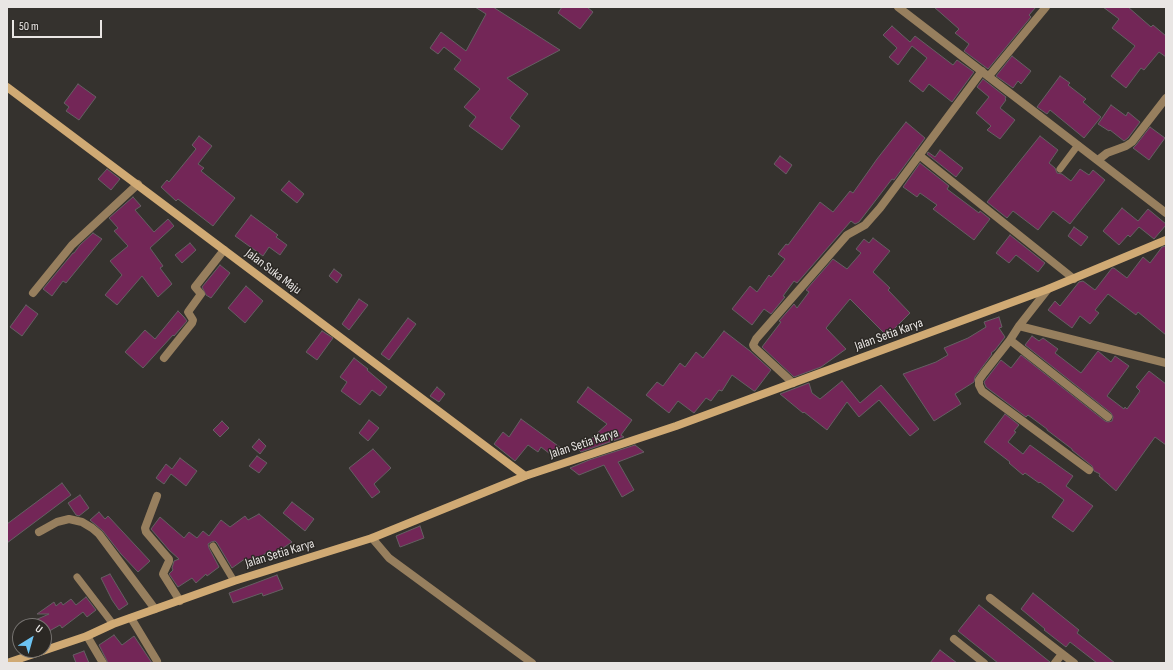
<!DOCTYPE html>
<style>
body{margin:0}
#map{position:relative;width:1173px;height:670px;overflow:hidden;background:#35322e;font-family:"Sofia Sans Condensed",sans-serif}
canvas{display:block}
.frame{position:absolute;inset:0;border:8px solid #e9e6e4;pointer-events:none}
.north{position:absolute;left:12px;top:618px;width:40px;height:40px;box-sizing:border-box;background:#2b2824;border:1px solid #777471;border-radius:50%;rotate:37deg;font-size:11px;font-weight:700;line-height:16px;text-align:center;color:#e9e6e4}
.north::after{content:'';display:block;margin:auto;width:14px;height:18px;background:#6cc3f2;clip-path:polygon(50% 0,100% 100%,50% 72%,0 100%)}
.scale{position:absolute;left:12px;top:20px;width:90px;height:18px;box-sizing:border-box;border:2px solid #e9e6e4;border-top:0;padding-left:5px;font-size:12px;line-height:14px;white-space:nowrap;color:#e9e6e4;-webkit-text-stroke:3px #2b2824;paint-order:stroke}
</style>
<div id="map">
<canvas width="1173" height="670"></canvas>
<div class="frame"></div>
<div class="north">U</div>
<div class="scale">50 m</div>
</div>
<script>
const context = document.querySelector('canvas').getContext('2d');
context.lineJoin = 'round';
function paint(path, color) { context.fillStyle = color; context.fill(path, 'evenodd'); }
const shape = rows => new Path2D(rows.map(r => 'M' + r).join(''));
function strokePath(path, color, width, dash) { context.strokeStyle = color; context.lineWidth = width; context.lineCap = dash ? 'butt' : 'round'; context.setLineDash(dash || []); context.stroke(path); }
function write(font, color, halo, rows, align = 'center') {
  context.font = font + ' "Sofia Sans Condensed",sans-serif'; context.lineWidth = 3; context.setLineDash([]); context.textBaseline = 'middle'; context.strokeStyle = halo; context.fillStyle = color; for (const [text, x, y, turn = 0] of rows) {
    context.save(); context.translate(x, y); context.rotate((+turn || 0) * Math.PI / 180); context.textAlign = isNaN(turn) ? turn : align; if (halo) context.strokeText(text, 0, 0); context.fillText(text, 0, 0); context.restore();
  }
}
const building = shape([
 [475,7,493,7,560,50,507,78,528,94,510,118,520,126,502,150,469,126,476,117,464,107,480,89,454,69,461,60,444,47,438,54,430,48,441,32,466,51,486,14,475,7],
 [562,7,587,7,593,12,580,29,558,13,562,7],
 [934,7,1036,7,1029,15,1031,17,988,69,964,51,969,44,955,33,959,29,934,7],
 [1103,7,1128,7,1151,27,1153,25,1166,36,1166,57,1159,52,1144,70,1141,68,1126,88,1111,76,1135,46,1112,28,1119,19,1103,7],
 [892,26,910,42,915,36,953,65,957,60,974,72,952,102,929,84,923,92,909,81,927,58,912,46,898,65,889,57,897,48,883,35,892,26],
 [1012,56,1031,71,1021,84,1018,81,1013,88,996,76,1012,56],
 [1060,76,1070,83,1068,85,1086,99,1083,102,1101,117,1084,138,1050,110,1047,114,1037,107,1060,76],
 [983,79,1006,97,1005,99,1006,100,1000,108,1015,120,1000,139,987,130,991,126,976,113,989,97,977,87,983,79],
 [78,84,96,97,79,120,66,111,69,107,64,103,78,84],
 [1111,105,1126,116,1128,112,1140,122,1128,138,1124,141,1110,130,1109,131,1098,124,1111,105],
 [906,122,925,138,894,180,892,179,859,222,855,224,851,221,797,283,794,281,783,296,785,297,771,314,764,309,752,325,732,309,750,286,757,292,769,275,771,277,785,259,778,254,786,244,788,245,820,202,833,212,850,191,853,193,877,159,906,122],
 [1150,127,1165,138,1149,160,1133,148,1136,145,1150,127],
 [199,136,212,146,198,164,204,168,201,171,235,198,213,226,178,199,176,201,161,187,167,180,169,182,196,149,192,145,199,136],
 [1040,136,1058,150,1049,163,1055,168,1057,173,1062,174,1071,181,1080,169,1089,175,1093,170,1105,180,1070,224,1053,211,1038,230,1013,211,1007,218,987,202,1040,136],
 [940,150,963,168,956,177,927,154,928,152,935,157,940,150],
 [780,156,792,165,786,174,774,164,780,156],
 [920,163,949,186,947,189,979,213,980,211,990,219,974,240,933,209,937,205,920,193,917,197,903,187,920,163],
 [107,169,120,179,111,190,98,179,107,169],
 [289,181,304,194,297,203,281,190,289,181],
 [133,197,141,206,135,210,154,232,168,219,174,226,150,248,163,266,160,268,172,284,158,297,142,276,117,305,105,295,122,275,110,261,128,246,114,231,118,228,109,218,133,197],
 [1122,208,1138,221,1148,209,1166,224,1166,225,1154,239,1139,227,1130,237,1128,235,1119,245,1103,231,1122,208],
 [251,215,278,235,276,237,287,245,280,255,269,247,263,256,235,236,251,215],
 [1074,227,1088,237,1081,246,1068,236,1074,227],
 [93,233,102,239,66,283,63,281,52,296,43,289,73,253,74,253,80,245,93,233],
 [1010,235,1045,263,1038,272,1016,255,1009,263,996,253,1010,235],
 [873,238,890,251,873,272,890,288,888,290,910,313,887,336,850,299,826,328,846,349,821,367,794,377,762,347,781,322,779,321,794,304,797,308,809,292,806,290,833,259,847,269,861,253,856,249,864,239,869,243,873,238],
 [190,243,196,250,182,263,175,255,190,243],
 [1166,246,1166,335,1138,312,1136,315,1108,294,1095,310,1099,313,1090,324,1080,316,1072,328,1048,310,1055,301,1060,306,1079,282,1083,281,1095,290,1112,268,1114,268,1127,278,1143,257,1150,263,1162,247,1166,246],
 [220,265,230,273,211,298,206,295,202,287,220,265],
 [334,269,342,275,337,283,329,276,334,269],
 [246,286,263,301,245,323,228,308,246,286],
 [359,299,368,305,349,330,342,324,359,299],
 [26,305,38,314,22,336,10,327,26,305],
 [178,311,184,317,187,321,174,336,173,335,143,368,125,352,145,330,155,339,178,311],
 [999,317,1002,327,999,328,1005,337,995,350,991,353,992,354,975,377,974,382,955,394,961,404,934,421,903,374,936,362,948,355,944,348,968,338,986,327,984,322,999,317],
 [408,318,416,324,389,360,381,354,408,318],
 [322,331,333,338,317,360,306,352,322,331],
 [724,331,750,351,771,370,755,391,754,391,732,375,722,391,719,390,711,401,706,398,694,413,678,401,669,413,646,395,657,382,663,386,680,363,685,367,696,352,703,358,724,331],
 [1032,336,1039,341,1043,338,1058,349,1055,353,1081,373,1098,351,1111,362,1115,356,1129,366,1107,396,1124,409,1125,407,1127,409,1140,391,1136,387,1149,371,1166,384,1166,445,1155,437,1116,491,1099,476,1100,474,1094,471,1092,466,1072,450,1072,449,1047,430,1047,429,1028,415,1026,417,986,387,984,382,1001,360,1011,368,1021,355,1105,421,1108,422,1112,421,1113,417,1111,413,1025,345,1032,336],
 [354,358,368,369,367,370,387,387,380,396,372,390,360,405,341,391,347,382,340,377,354,358],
 [842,381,860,403,881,385,919,429,910,436,879,400,859,417,847,402,827,430,804,412,803,413,780,394,809,383,812,393,820,399,842,381],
 [437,387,445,394,439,402,430,396,437,387],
 [588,387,632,420,621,435,624,437,581,452,579,450,607,424,577,402,588,387],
 [1005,414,1019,425,1014,431,1016,432,1008,442,1023,454,1030,445,1063,469,1073,476,1066,486,1093,506,1073,532,1052,517,1064,500,1040,482,1039,483,1025,473,1023,475,1009,463,1010,462,984,442,1005,414],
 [521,419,561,448,554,457,541,447,538,452,528,445,515,461,494,444,503,432,509,437,521,419],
 [369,420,379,428,368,441,359,433,369,420],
 [222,421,229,428,220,437,213,430,222,421],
 [259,439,266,446,260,454,252,447,259,439],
 [635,445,644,452,618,462,634,490,622,497,604,465,579,475,570,468,589,460,635,445],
 [373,449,391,468,374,484,380,492,372,498,349,468,373,449],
 [257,456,267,463,259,473,249,466,257,456],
 [180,458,197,471,186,486,171,474,164,484,156,478,166,464,172,469,180,458],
 [62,483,71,495,7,543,7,524,62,483],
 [80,495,89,508,79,516,76,515,68,503,80,495],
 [292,502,314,519,305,531,283,513,292,502],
 [99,512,105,519,108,516,150,561,138,572,121,554,103,531,90,520,99,512],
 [259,514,292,542,274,554,270,550,250,565,246,558,232,568,217,543,215,541,211,542,208,544,209,548,219,567,207,576,206,574,196,583,192,578,178,587,169,574,173,570,172,568,174,561,179,559,169,550,151,529,160,517,184,538,189,532,197,538,203,531,209,536,221,520,230,527,245,516,248,520,259,514],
 [420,526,424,538,400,547,396,536,420,526],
 [110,574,128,604,119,610,112,600,101,578,110,574],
 [277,575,283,589,263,596,262,593,233,603,229,593,277,575],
 [1033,593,1079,630,1077,633,1115,663,1097,663,1070,642,1066,647,1044,630,1045,629,1021,609,1033,593],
 [86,597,96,610,87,617,83,612,62,628,60,625,44,634,44,626,22,626,49,614,37,614,54,602,56,606,61,602,63,605,71,599,76,605,86,597],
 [979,605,1050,662,1050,663,998,663,958,631,979,605],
 [114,635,122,645,134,636,152,663,108,663,99,645,114,635],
 [940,650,957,663,930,663,940,650],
 [84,651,89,663,76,663,73,655,84,651]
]);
const lane = shape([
 [1060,169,1078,145],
 [213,546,234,581],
 [77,577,113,624]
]);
const street = shape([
 [898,7,1166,213],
 [989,76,1046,7],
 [919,155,1074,279],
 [1098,160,1107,153,1126,146,1132,142,1166,98],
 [1048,289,1019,326,1010,340,984,373,979,380,979,385,982,391,1089,470],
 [33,293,72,245,138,184],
 [1019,326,1166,363],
 [1010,340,1108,417],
 [164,358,192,323,193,320,188,312,201,294,195,287,224,250],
 [793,383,755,348,753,345,756,339,847,235,865,225,880,208,982,71],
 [157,496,145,528,146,532,169,559,169,561,163,574,180,601],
 [39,532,57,522,69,519,82,522,92,528,99,534,155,609],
 [372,538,389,558,532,663],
 [990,598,1074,663],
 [131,618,157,661],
 [87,636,103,663],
 [954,639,984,663],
 [1055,663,1062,654]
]);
const secondary = shape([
 [7,87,525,476],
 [7,663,87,636,113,624,234,581,372,538,525,476,676,426,1048,289,1166,240]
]);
const streetNames = [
 ["Jalan Suka Maju",273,272,37],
 ["Jalan Setia Karya",889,335,-20],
 ["Jalan Setia Karya",584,444,-18],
 ["Jalan Setia Karya",280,554,-17]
];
paint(building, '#732657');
strokePath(building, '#656063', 1);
strokePath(lane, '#977f5e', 7);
strokePath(street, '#977f5e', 8);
strokePath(secondary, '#d0aa74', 8);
write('13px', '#e9e6e4', '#2b2824', streetNames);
</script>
